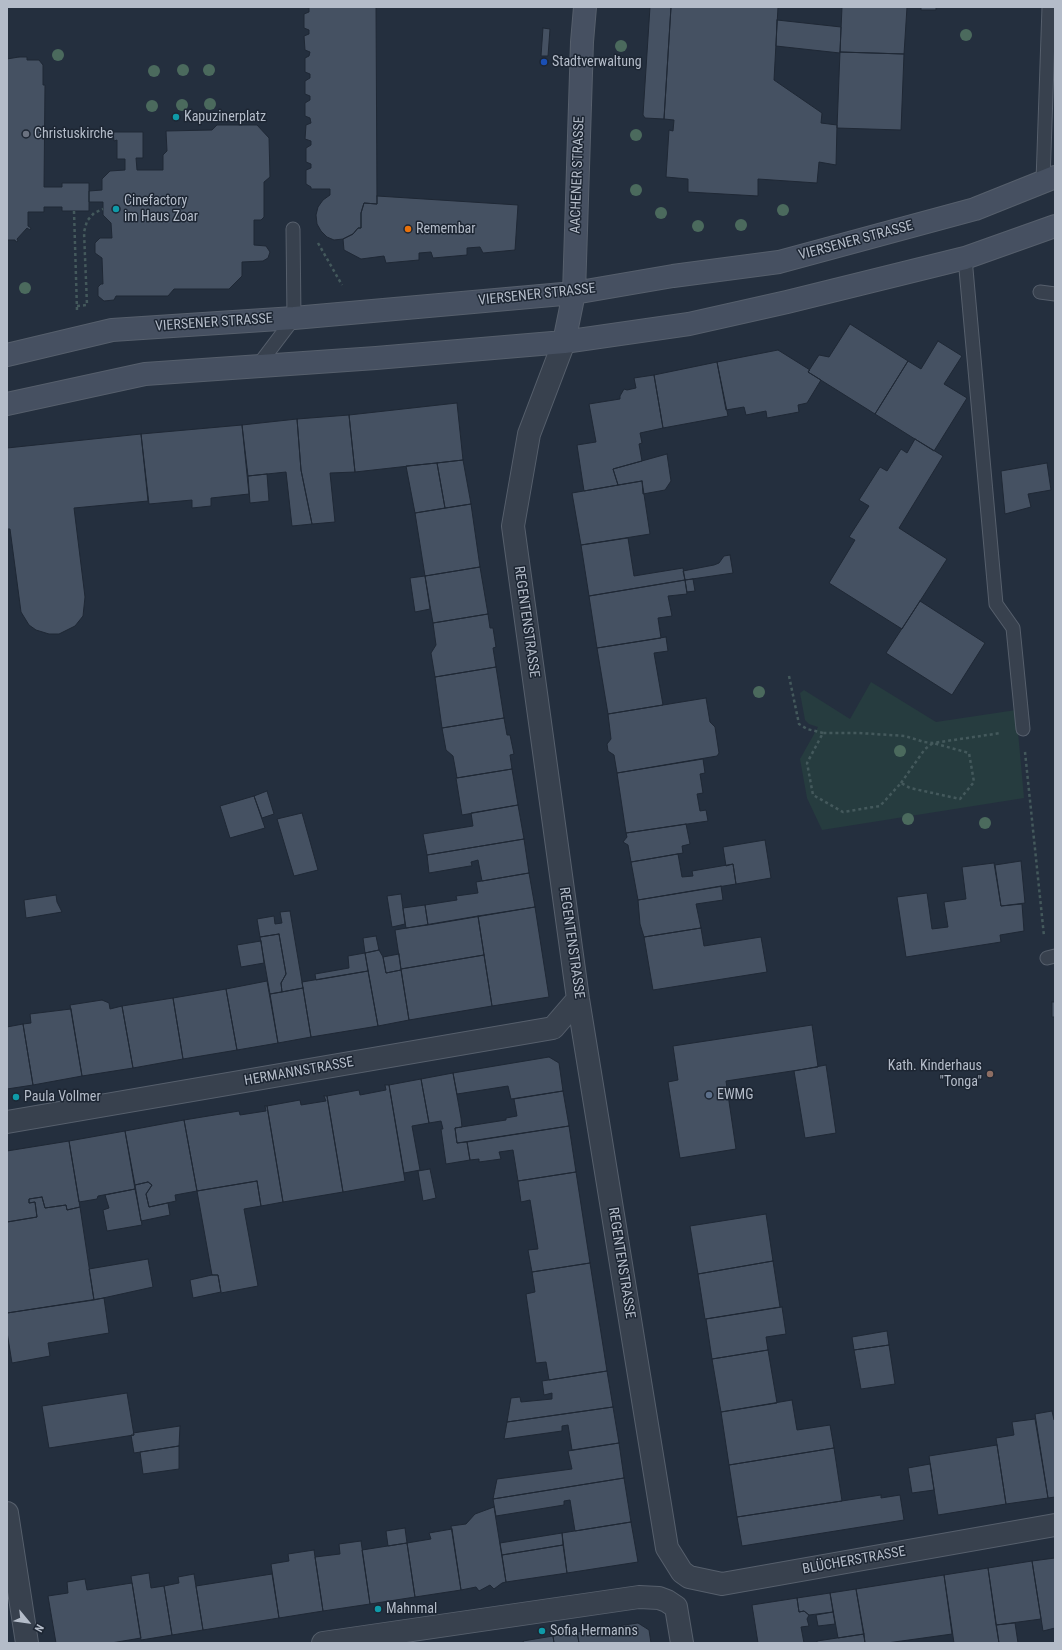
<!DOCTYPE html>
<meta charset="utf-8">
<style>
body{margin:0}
#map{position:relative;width:1062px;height:1650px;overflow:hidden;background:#242f3e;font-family:"Roboto Condensed",sans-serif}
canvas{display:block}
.frame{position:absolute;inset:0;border:8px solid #b4bcc9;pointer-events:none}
.north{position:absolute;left:8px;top:1602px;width:40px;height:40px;-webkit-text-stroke:3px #1d2633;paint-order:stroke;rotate:119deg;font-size:11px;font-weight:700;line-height:16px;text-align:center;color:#b4bcc9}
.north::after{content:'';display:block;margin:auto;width:14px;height:18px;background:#b4bcc9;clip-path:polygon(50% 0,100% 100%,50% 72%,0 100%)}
</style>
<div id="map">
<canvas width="1062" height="1650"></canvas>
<div class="frame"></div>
<div class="north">N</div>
</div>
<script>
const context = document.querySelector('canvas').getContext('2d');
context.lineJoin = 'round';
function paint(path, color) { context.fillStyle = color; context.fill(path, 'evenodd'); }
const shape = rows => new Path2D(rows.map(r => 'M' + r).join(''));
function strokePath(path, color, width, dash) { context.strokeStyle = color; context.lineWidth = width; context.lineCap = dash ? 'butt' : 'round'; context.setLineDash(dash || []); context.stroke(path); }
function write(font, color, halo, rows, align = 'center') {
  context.font = font + ' "Roboto Condensed",sans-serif'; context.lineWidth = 3; context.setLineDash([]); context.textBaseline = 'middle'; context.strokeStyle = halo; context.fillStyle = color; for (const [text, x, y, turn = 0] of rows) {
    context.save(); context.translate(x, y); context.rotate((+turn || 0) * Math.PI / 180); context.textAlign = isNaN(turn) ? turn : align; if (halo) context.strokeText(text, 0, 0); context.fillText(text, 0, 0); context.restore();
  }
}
const green = shape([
 [871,682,936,722,1016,710,1024,798,822,830,807,798,800,759,818,727,809,724,805,720,800,693,804,690,850,719]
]);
const building = shape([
 [305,7,376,7,377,204,364,203,361,213,361,228,358,228,353,234,343,239,334,240,327,237,321,231,317,224,316,215,318,207,323,200,330,195,330,189,311,189,311,187,306,184,306,170,311,168,311,164,306,162,306,148,311,145,311,141,305,139,306,125,311,123,310,118,305,116,305,103,310,100,310,96,305,94,305,81,310,78,310,74,305,72,305,58,309,56,310,52,305,50,304,36,309,34,309,30,304,28,304,14,309,12,309,8,305,7],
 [650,7,671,7,664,119,645,118,643,115,650,7],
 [671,7,778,7,774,80,822,113,821,123,837,125,836,165,819,162,817,183,758,179,758,196,688,192,688,179,666,177,669,130,673,131,674,120,664,119,671,7],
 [842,7,907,7,904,54,840,52,842,7],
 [921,7,936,7,936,10,921,10,921,7],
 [777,20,841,27,840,53,776,46,777,20],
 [543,28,550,29,548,56,541,56,543,28],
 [840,52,904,54,901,130,837,128,840,52],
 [19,57,27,57,27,60,39,60,43,65,43,85,45,85,44,187,62,187,62,183,89,183,89,211,62,211,62,207,44,207,44,212,28,212,28,226,31,228,30,230,27,228,17,239,18,241,16,242,15,240,7,240,7,59,19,57],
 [217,125,257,125,269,138,270,177,264,182,264,217,261,220,254,220,254,245,266,246,270,252,268,258,263,261,242,262,242,276,229,289,174,289,168,296,116,296,114,300,104,301,98,296,98,287,101,284,103,284,102,258,95,253,95,243,100,238,112,238,111,223,103,215,103,202,89,202,89,191,102,190,102,179,110,171,125,170,125,159,117,159,117,140,114,141,113,132,143,132,143,158,136,158,137,170,163,170,163,155,167,151,166,131,212,130,217,125],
 [377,196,518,205,515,250,483,253,480,247,467,248,467,255,433,258,431,252,419,253,419,260,386,263,384,256,361,259,344,250,343,239,353,234,358,228,361,228,361,213,364,203,377,204,377,196],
 [850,324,908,361,875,414,808,372,819,355,829,357,850,324],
 [938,341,962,356,944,384,967,398,934,451,875,414,908,361,921,369,938,341],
 [778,350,810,370,808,372,821,380,807,403,798,405,799,412,767,418,766,411,746,415,744,407,726,410,717,362,778,350],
 [717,362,728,416,663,428,654,375,717,362],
 [654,375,663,428,640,433,642,443,639,444,642,461,613,469,618,485,584,491,577,445,596,442,589,404,620,399,620,396,624,389,627,390,636,388,634,378,654,375],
 [457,403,463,460,355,472,349,415,457,403],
 [349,415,355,472,330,473,335,522,312,524,301,470,297,419,349,415],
 [297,419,301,470,312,524,292,526,286,472,248,476,242,425,297,419],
 [242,425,249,494,211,498,211,506,192,508,192,500,149,504,141,434,242,425],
 [141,434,148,501,74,508,85,597,83,616,75,626,59,634,49,634,36,630,29,625,21,612,10,529,7,529,7,448,141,434],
 [915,439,943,456,899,528,947,559,902,629,829,583,855,540,849,537,869,506,859,500,880,467,887,471,901,449,907,453,915,439],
 [667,454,671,481,665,490,643,494,642,481,618,485,613,469,667,454],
 [463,460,471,504,445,508,437,463,463,460],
 [437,463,445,508,415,513,406,466,437,463],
 [1047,463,1051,490,1028,494,1031,507,1005,514,1001,471,1047,463],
 [267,474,269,501,250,503,248,476,267,474],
 [642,481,650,534,581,545,572,493,642,481],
 [471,504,480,567,425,576,415,513,471,504],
 [628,538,634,576,683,568,685,580,589,596,581,545,628,538],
 [730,555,733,573,685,580,683,571,714,565,719,563,724,556,730,555],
 [480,567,488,614,433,623,425,576,480,567],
 [425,576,430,609,415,612,410,578,425,576],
 [693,579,695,591,687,592,685,580,693,579],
 [685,580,687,594,668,596,672,616,658,618,661,638,597,648,589,596,685,580],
 [920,601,985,643,952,695,886,653,920,601],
 [488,614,490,628,493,628,496,647,493,648,496,667,435,677,431,653,436,645,433,623,488,614],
 [666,637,668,651,654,653,663,705,608,714,597,648,666,637],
 [496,667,504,718,442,728,435,677,496,667],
 [706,698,710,722,715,727,719,753,717,756,617,773,614,755,608,751,607,744,611,739,608,714,706,698],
 [504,718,507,735,510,735,514,754,510,755,512,769,457,778,453,756,446,750,442,728,504,718],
 [703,759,705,773,700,774,703,793,697,794,700,811,706,810,708,821,626,833,617,773,703,759],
 [512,769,518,805,462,815,456,778,512,769],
 [267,791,274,814,262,818,254,796,267,791],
 [254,796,265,828,230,838,220,806,254,796],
 [518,805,524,839,427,855,423,834,473,826,471,813,518,805],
 [302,813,318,870,294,876,277,819,302,813],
 [686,824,690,844,682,846,683,853,631,862,628,845,623,842,627,837,626,833,686,824],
 [524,839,529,873,482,881,478,860,471,862,472,866,470,866,429,873,427,855,524,839],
 [765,840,771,878,736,884,733,864,726,866,723,847,765,840],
 [678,854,682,877,693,876,692,871,733,864,736,884,638,900,631,862,678,854],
 [1021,861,1025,903,1001,906,995,865,1021,861],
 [994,863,1001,906,1022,904,1024,931,1000,935,1001,942,906,957,897,897,927,893,932,929,948,927,944,902,966,899,962,867,994,863],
 [529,873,535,907,428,925,425,905,457,900,456,896,478,893,476,882,529,873],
 [721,886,723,900,696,904,701,928,644,937,640,924,638,900,721,886],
 [401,894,405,924,392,927,387,896,401,894],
 [56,895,57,902,62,912,26,918,24,900,56,895],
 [425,905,428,925,406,928,403,908,425,905],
 [535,907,549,997,492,1006,478,916,535,907],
 [290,911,303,988,282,992,281,983,286,974,279,934,260,937,257,919,274,916,275,924,282,923,280,912,290,911],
 [478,916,484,955,401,969,395,930,478,916],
 [701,928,704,946,761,937,767,972,653,990,644,937,701,928],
 [279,934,286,974,281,983,282,992,270,994,260,937,279,934],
 [376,936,379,950,365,953,363,938,376,936],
 [261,941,264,963,241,967,237,945,261,941],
 [379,950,383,957,386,973,401,970,409,1020,378,1026,365,953,379,950],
 [365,953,368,971,316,980,315,974,349,968,348,956,365,953],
 [399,954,401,970,386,973,383,957,399,954],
 [484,955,492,1006,409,1020,401,969,484,955],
 [368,971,378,1026,311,1037,302,982,368,971],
 [267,981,278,1043,237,1050,226,989,267,981],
 [303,988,311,1037,278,1043,270,994,303,988],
 [226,989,237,1050,183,1059,173,998,226,989],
 [173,998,183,1059,133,1068,122,1006,173,998],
 [102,1000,109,1003,110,1009,122,1006,133,1068,82,1076,70,1005,102,1000],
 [1052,1002,1055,1002,1055,1017,1052,1017,1052,1002],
 [71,1009,82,1076,33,1085,23,1024,31,1023,30,1014,71,1009],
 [23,1024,33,1085,7,1089,7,1027,23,1024],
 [812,1025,818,1067,726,1081,736,1149,680,1158,668,1082,678,1080,673,1046,812,1025],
 [549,1057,559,1063,563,1091,511,1099,508,1086,457,1094,453,1073,549,1057],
 [826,1065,836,1133,805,1138,794,1071,826,1065],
 [453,1073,461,1118,462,1127,455,1128,457,1143,467,1142,470,1160,446,1164,441,1129,443,1129,441,1121,429,1123,421,1079,453,1073],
 [421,1079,429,1123,412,1126,420,1170,404,1173,389,1085,421,1079],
 [385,1085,389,1085,405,1181,343,1192,327,1096,359,1090,360,1095,386,1090,385,1085],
 [563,1091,569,1126,457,1143,455,1128,506,1120,506,1118,517,1116,514,1099,563,1091],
 [324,1096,327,1096,343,1192,283,1202,267,1106,300,1100,301,1105,326,1101,324,1096],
 [265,1106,267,1106,283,1202,261,1206,257,1181,197,1191,184,1120,239,1111,240,1115,266,1111,265,1106],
 [184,1120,197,1191,175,1195,176,1201,149,1207,146,1194,152,1185,148,1182,135,1185,125,1131,184,1120],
 [569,1126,576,1172,518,1181,513,1150,499,1152,501,1159,479,1162,479,1159,470,1160,467,1142,569,1126],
 [125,1131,135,1189,98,1196,97,1199,79,1202,69,1141,125,1131],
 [69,1141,80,1207,67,1210,66,1205,45,1208,42,1197,29,1199,29,1203,35,1202,37,1217,7,1222,7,1151,69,1141],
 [430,1169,436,1198,423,1201,418,1171,430,1169],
 [576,1172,590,1263,532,1272,528,1250,538,1249,530,1200,521,1202,518,1181,576,1172],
 [257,1181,261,1206,244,1209,258,1286,221,1293,218,1275,212,1275,197,1191,257,1181],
 [148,1182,152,1185,146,1194,149,1207,168,1203,170,1215,141,1221,135,1185,148,1182],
 [135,1189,142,1225,107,1231,103,1210,109,1208,105,1195,135,1189],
 [42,1197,45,1208,66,1205,67,1210,80,1207,94,1300,7,1313,7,1222,37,1217,35,1202,29,1203,29,1199,42,1197],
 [766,1214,773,1261,698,1274,690,1226,766,1214],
 [148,1259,153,1287,94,1300,89,1269,148,1259],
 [773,1261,780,1307,705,1319,698,1274,773,1261],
 [590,1263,607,1371,549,1380,546,1362,536,1363,526,1294,535,1292,532,1272,590,1263],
 [212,1275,218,1275,221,1292,193,1298,190,1280,212,1275],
 [104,1298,109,1333,48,1343,50,1356,12,1363,7,1332,7,1313,104,1298],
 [782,1307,786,1334,766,1337,768,1350,712,1359,706,1319,782,1307],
 [887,1331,889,1345,854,1350,852,1337,887,1331],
 [889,1345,895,1384,861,1389,854,1350,889,1345],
 [768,1350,777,1403,721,1412,712,1359,768,1350],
 [607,1371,613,1407,507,1422,511,1398,520,1397,521,1402,552,1399,552,1393,544,1395,542,1381,607,1371],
 [127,1393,134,1435,49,1448,42,1406,127,1393],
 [792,1400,797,1430,830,1425,834,1448,729,1465,721,1412,792,1400],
 [613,1407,619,1443,572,1450,568,1425,562,1426,562,1431,504,1439,507,1422,613,1407],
 [1052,1411,1054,1420,1055,1419,1055,1497,1048,1498,1035,1414,1052,1411],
 [1035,1419,1048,1498,1006,1504,996,1438,1014,1435,1012,1422,1035,1419],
 [180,1426,179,1446,134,1453,131,1435,134,1435,133,1433,180,1426],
 [619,1443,624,1478,493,1499,497,1479,572,1469,568,1451,619,1443],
 [997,1445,1006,1504,938,1515,929,1456,997,1445],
 [179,1446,179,1469,143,1474,140,1452,179,1446],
 [834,1448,842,1501,737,1517,729,1465,834,1448],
 [930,1464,934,1490,912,1493,908,1468,930,1464],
 [624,1478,631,1522,575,1531,570,1500,564,1501,564,1505,496,1516,493,1499,624,1478],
 [881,1495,881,1498,900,1495,904,1520,742,1546,737,1517,881,1495],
 [494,1507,506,1582,502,1583,494,1589,490,1585,479,1591,476,1587,461,1590,451,1526,466,1524,475,1514,494,1507],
 [631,1522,638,1562,567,1573,562,1533,631,1522],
 [405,1528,407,1543,388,1546,386,1531,405,1528],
 [452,1529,461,1590,415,1597,407,1543,431,1539,429,1533,452,1529],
 [562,1533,563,1545,502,1555,500,1543,562,1533],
 [361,1541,370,1604,323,1611,315,1557,340,1554,339,1544,361,1541],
 [407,1543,415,1597,370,1604,362,1550,407,1543],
 [563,1545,567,1573,506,1582,502,1555,563,1545],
 [314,1550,323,1611,279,1618,271,1564,289,1561,288,1554,314,1550],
 [1055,1558,1055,1628,1043,1631,1032,1561,1055,1558],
 [1032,1561,1041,1619,996,1625,988,1568,1032,1561],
 [988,1568,999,1643,954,1643,944,1575,988,1568],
 [149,1573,151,1588,164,1586,172,1635,141,1640,131,1576,149,1573],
 [194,1574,203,1630,172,1635,164,1586,179,1583,178,1577,194,1574],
 [272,1574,279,1618,203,1630,196,1586,272,1574],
 [944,1575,952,1634,887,1643,865,1643,856,1589,944,1575],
 [85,1579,87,1590,132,1583,141,1638,111,1643,56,1643,48,1596,68,1593,67,1582,85,1579],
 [856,1589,864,1634,838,1638,830,1593,856,1589],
 [830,1593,833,1612,809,1615,804,1611,799,1612,797,1598,830,1593],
 [797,1598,799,1612,804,1611,809,1615,807,1619,809,1626,801,1627,804,1643,758,1643,752,1605,797,1598],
 [833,1612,835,1624,818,1626,816,1615,833,1612],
 [638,1623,649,1630,651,1643,579,1643,577,1632,638,1623],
 [1015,1623,1018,1643,999,1643,996,1625,1015,1623],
 [577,1632,579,1643,554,1643,553,1636,577,1632],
 [864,1634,865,1643,817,1643,817,1641,864,1634],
 [553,1636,554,1643,524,1643,523,1641,553,1636]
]);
const path = shape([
 [74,211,77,310],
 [318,243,342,285],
 [77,306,87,305,84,232,87,221,94,213,103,209],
 [789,676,799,724,807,729,823,733],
 [1025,752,1044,936],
 [901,783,925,749,933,743,969,753,974,782,960,799,910,788,901,783,880,806,843,812,813,795,807,763,823,733,859,733,905,736,924,742,933,743,1001,733]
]);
const lane = shape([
 [1043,181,1049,7],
 [965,258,996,604,1013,628,1023,729],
 [1040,292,1055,294],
 [257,367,294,318,293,229],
 [1047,958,1055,956]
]);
const street = shape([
 [564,342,529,434,513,526,578,999,667,1548,682,1572,689,1577,722,1584,1055,1525],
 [7,1122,553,1028,578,999],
 [7,1513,27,1643],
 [323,1643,639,1597,659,1598,667,1601,676,1607,682,1643]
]);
const secondary = shape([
 [564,342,574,293,582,42,585,7],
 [7,355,112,330,294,318,574,293,673,276,779,262,975,209,1055,177],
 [7,404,145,374,376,358,564,342,689,324,787,302,965,258,1055,226]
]);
const trees = [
 [966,35],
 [621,46],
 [58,55],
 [183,70],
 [209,70],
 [154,71],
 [210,104],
 [182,105],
 [152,106],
 [636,135],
 [636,190],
 [783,210],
 [661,213],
 [741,225],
 [698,226],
 [25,288],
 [759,692],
 [900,751],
 [908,819],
 [985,823]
];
const markers = [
 [544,62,4,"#1a4fb4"],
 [176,117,4,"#0f9aa8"],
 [26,134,4,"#6b7280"],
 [116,209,4,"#0f9aa8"],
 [408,229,4,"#e8710a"],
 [990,1074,4,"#8d6e63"],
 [709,1095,4,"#5c6f8a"],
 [16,1097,4,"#0f9aa8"],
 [378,1609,4,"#0f9aa8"],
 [542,1631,4,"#0f9aa8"]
];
const poiNames = [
 ["Stadtverwaltung",552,62],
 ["Kapuzinerplatz",184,117],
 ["Christuskirche",34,134],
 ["Cinefactory",124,201],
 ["im Haus Zoar",124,217],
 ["Remembar",416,229],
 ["Kath. Kinderhaus",982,1066,"right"],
 ["\"Tonga\"",982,1082,"right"],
 ["EWMG",717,1095],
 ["Paula Vollmer",24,1097],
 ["Mahnmal",386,1609],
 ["Sofia Hermanns",550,1631]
];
const streetNames = [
 ["AACHENER STRASSE",578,175,-88],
 ["VIERSENER STRASSE",856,241,-15],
 ["VIERSENER STRASSE",537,295,-6],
 ["VIERSENER STRASSE",214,323,-4],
 ["REGENTENSTRASSE",526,622,82],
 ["REGENTENSTRASSE",571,943,82],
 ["HERMANNSTRASSE",299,1072,-10],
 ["REGENTENSTRASSE",621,1263,81],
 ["BLÜCHERSTRASSE",854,1561,-10]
];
paint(green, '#263c3f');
paint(building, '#455162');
strokePath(building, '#1f2835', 1);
strokePath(lane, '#565f6c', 15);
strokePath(street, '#565f6c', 24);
strokePath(secondary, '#565f6c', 24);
strokePath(path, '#44595c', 2.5, [3, 3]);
strokePath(lane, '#38414e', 13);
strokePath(street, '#38414e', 22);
strokePath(secondary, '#465061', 22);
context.fillStyle = '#4b6a5d';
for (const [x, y] of trees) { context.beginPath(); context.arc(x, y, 6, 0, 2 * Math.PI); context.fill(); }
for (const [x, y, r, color] of markers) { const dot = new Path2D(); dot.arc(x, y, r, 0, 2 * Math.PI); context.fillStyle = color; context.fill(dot); strokePath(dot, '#1d2633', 1.5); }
write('14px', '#b4bcc9', '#1d2633', poiNames, 'left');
write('14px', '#b4bcc9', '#1d2633', streetNames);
</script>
